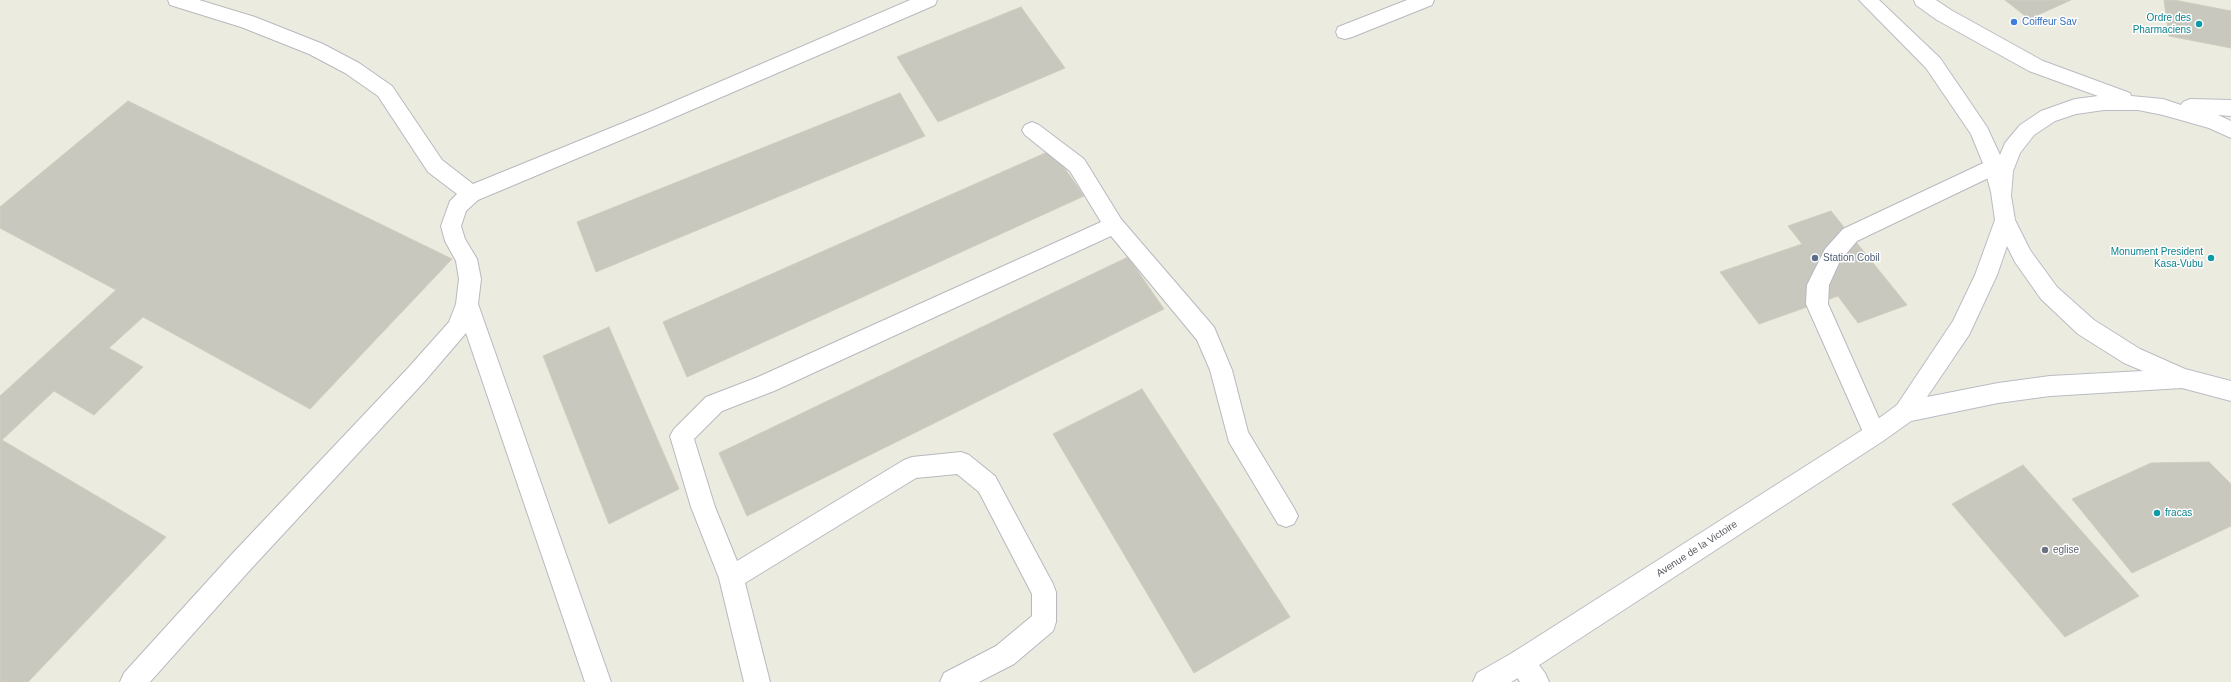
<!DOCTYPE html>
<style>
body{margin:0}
canvas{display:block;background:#ecebdf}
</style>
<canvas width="2231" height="682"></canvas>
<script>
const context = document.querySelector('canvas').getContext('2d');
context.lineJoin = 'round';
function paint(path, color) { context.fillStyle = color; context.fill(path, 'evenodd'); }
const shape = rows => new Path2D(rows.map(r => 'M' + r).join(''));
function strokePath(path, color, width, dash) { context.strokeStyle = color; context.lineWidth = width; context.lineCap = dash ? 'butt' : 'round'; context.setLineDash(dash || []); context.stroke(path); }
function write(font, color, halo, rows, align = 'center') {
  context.font = font + ' Helvetica,sans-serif'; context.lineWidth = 3; context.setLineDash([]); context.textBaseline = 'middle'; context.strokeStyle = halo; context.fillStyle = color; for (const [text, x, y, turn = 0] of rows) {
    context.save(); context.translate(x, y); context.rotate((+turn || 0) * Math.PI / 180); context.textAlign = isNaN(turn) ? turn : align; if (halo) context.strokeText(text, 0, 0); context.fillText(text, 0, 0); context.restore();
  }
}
const building = shape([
 [2005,0,2071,0,2029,19,2005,0],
 [2164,0,2174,0,2231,11,2231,48,2169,36,2164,0],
 [1021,7,1065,68,938,122,897,57,1021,7],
 [900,93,925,136,596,272,577,222,900,93],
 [128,101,452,259,310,409,143,317,109,348,143,367,94,415,54,391,2,440,166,537,28,682,0,682,0,396,116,290,0,228,0,207,128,101],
 [1052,150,1084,196,687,377,663,322,1052,150],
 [1831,211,1907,305,1858,323,1838,296,1759,324,1720,272,1802,244,1788,226,1831,211],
 [1128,257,1164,309,747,516,719,453,1128,257],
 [609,327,679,489,609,524,543,356,609,327],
 [1142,389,1290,617,1194,673,1053,434,1142,389],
 [2209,462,2231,484,2231,526,2132,573,2072,499,2151,463,2209,462],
 [2023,465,2139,596,2065,637,1952,504,2023,465]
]);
const service = shape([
 [168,0,199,0,255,17,323,44,359,63,392,86,442,160,473,184,645,114,910,0,937,0,935,5,659,124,478,200,466,211,461,226,465,239,477,259,481,279,478,304,611,682,585,682,466,333,424,382,250,570,150,682,120,682,124,673,232,554,408,368,449,322,456,304,459,279,456,261,445,241,441,226,450,201,457,194,428,172,378,96,345,73,309,54,241,27,170,5,168,0],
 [1407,0,1434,0,1432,5,1352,37,1345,39,1338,37,1336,32,1338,27,1407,0],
 [1032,122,1039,125,1084,159,1121,219,1214,327,1232,370,1248,432,1294,508,1298,516,1294,524,1286,527,1278,524,1229,442,1210,370,1197,340,1111,236,774,391,722,411,694,439,715,507,737,561,904,460,912,457,961,452,969,455,995,476,1053,584,1056,592,1056,622,1053,631,1014,664,979,682,940,682,944,673,996,646,1032,616,1032,594,979,492,957,474,916,478,745,583,770,682,744,682,719,578,691,507,670,436,674,429,706,397,758,377,1101,222,1070,171,1025,135,1022,130,1025,125,1032,122],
 [1994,158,2001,160,2004,166,2001,172,1857,241,1840,261,1829,285,1828,304,1886,434,1883,441,1875,444,1867,441,1806,304,1807,285,1825,249,1843,229,1994,158]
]);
const minor = shape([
 [1521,649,1530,653,1545,673,1549,682,1520,682,1508,662,1512,653,1521,649]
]);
const secondary = shape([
 [1859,0,1879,0,1940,58,1987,127,2000,155,2005,143,2020,125,2041,111,2075,99,2098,96,2029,71,1937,20,1916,5,1914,0,1936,0,1951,10,2043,61,2130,93,2131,96,2163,99,2181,105,2183,102,2190,99,2231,100,2231,116,2218,115,2231,121,2231,138,2209,128,2163,115,2138,110,2104,110,2076,114,2055,121,2034,135,2020,153,2013,171,2011,196,2015,220,2030,250,2057,287,2094,320,2140,349,2185,369,2231,381,2231,401,2182,388,2050,396,1998,403,1911,421,1883,441,1530,671,1511,682,1473,682,1477,673,1512,653,1867,427,1897,405,1953,321,1975,275,1995,220,1991,192,1984,166,1971,134,1926,68,1859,0],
 [2007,246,2015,262,2041,299,2078,334,2124,363,2143,371,2050,376,1998,383,1927,397,1969,335,1997,275,2007,246]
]);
const markers = [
 [2014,22,4,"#3f7fe0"],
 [2199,24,4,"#0f9aa8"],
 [1815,258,4,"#5c6f8a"],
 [2211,258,4,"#0f9aa8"],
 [2157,513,4,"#0f9aa8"],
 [2045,550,4,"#6b7280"]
];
const cultureNames = [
 ["Ordre des",2191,18],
 ["Pharmaciens",2191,30],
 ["Monument President",2203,252],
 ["Kasa-Vubu",2203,264],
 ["fracas",2165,513,"left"]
];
const shopNames = [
 ["Coiffeur Sav",2022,22]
];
const serviceNames = [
 ["Station Cobil",1823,258]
];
const streetNames = [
 ["Avenue de la Victoire",1697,549,-33]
];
const worshipNames = [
 ["eglise",2053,550]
];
paint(building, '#c9c8be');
strokePath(building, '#d1cdbd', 1);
strokePath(service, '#b7b9bf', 2);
strokePath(minor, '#b7b9bf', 2);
strokePath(secondary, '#babcc4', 2);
paint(service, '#fff');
paint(minor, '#fff');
paint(secondary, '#fff');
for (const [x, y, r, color] of markers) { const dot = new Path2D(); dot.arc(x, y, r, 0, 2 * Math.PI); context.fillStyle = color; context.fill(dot); strokePath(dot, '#fff', 1.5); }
write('10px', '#0d838f', '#fff', cultureNames, 'right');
write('10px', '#366cbe', '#fff', shopNames, 'left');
write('10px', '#4e5e75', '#fff', serviceNames, 'left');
write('10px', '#585b61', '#fff', streetNames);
write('10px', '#5b616d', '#fff', worshipNames, 'left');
</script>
